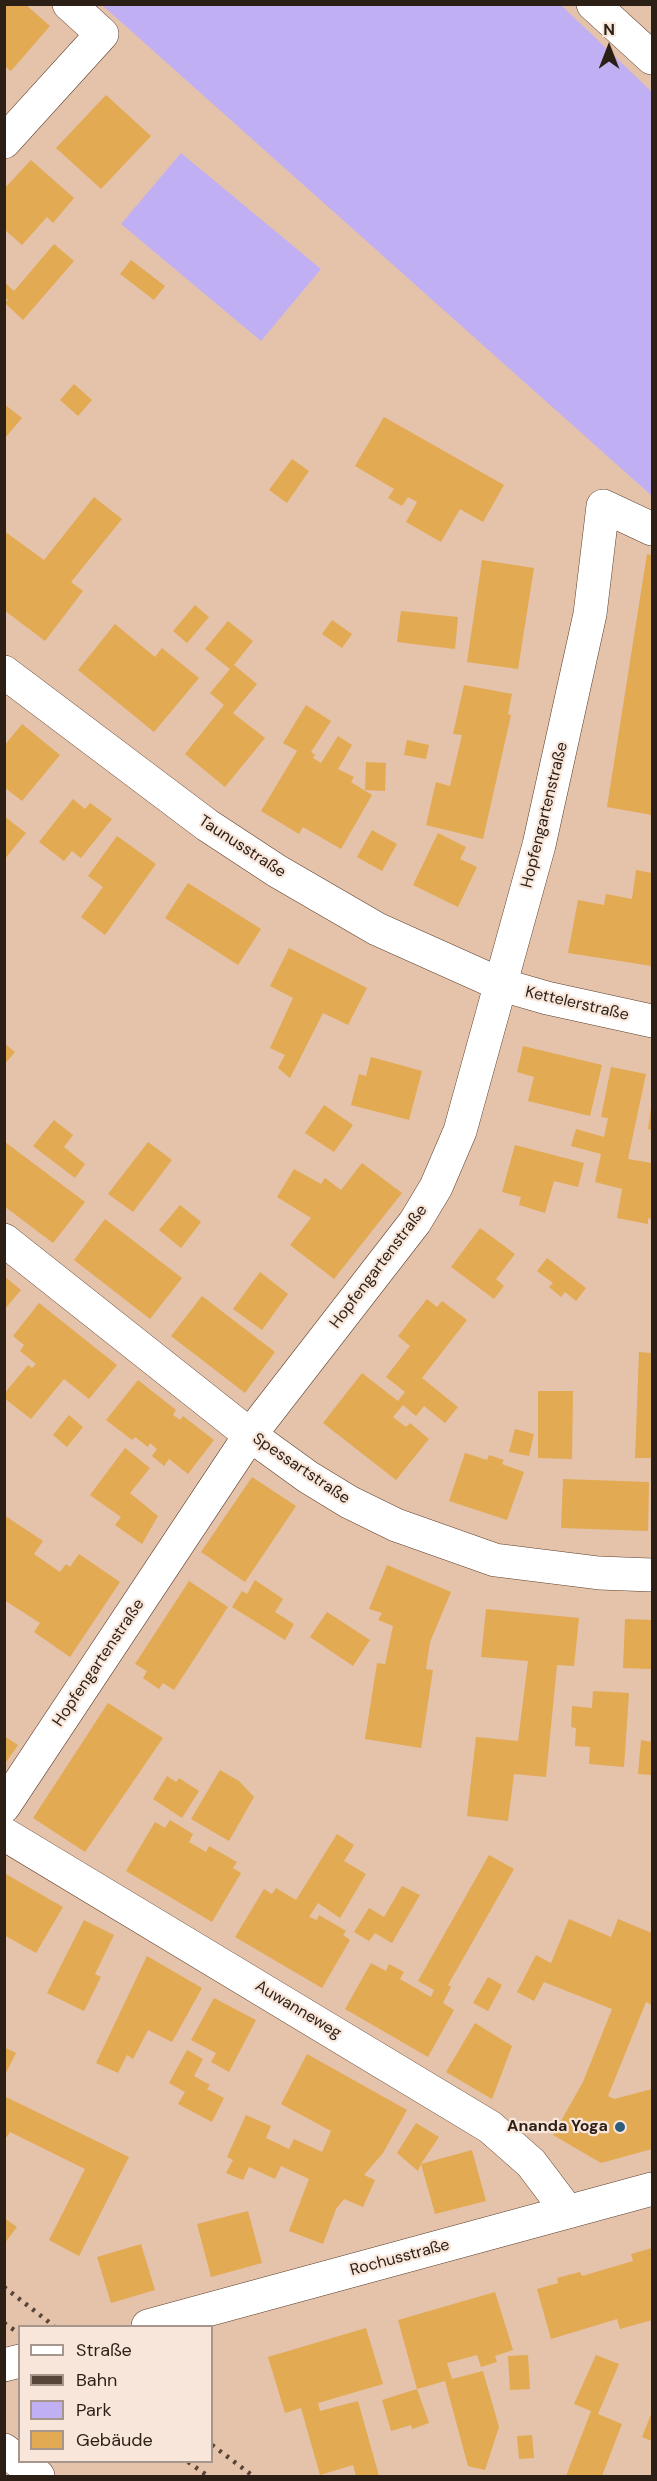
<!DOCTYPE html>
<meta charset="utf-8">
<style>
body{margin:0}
#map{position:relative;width:657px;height:2481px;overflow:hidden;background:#e5c2aa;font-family:"DM Sans",sans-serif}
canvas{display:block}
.frame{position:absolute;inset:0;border:6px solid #2b1f16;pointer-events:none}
.legend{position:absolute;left:18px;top:2325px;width:195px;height:138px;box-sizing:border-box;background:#f9e6da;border:2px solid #a7968c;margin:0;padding:8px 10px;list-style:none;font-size:18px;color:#2b1f16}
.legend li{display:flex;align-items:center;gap:12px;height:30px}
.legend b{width:30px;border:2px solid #a7968c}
.north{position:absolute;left:579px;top:18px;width:60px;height:60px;-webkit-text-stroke:4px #f9e6da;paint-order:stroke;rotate:0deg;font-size:16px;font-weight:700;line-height:24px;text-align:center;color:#2b1f16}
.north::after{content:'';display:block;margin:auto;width:21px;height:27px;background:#2b1f16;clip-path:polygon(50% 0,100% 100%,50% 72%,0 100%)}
</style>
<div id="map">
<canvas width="657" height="2481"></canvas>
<div class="frame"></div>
<ul class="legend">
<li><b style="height:8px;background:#fff"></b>Straße</li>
<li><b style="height:8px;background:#564538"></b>Bahn</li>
<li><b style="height:16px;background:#c1aff4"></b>Park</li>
<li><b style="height:16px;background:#e2aa52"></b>Gebäude</li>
</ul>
<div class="north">N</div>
</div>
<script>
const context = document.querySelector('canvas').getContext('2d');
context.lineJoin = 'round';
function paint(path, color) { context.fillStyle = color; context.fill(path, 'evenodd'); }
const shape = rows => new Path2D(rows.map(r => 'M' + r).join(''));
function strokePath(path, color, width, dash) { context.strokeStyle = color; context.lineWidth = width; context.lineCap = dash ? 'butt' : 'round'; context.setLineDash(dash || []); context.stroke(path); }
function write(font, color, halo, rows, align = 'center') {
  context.font = font + ' "DM Sans",sans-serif'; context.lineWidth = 4.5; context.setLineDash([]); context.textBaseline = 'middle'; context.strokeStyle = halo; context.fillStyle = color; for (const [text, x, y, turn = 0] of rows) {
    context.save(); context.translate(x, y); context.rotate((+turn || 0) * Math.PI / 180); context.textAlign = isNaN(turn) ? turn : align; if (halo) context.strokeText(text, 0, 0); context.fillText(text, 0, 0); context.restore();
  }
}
const green = shape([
 [102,5,561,5,652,92,652,496],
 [181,153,321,269,261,341,121,224]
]);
const building = shape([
 [4,4,25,4,50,26,11,71,4,66],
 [106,95,151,136,101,189,56,148],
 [31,160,74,198,53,223,47,217,22,245,4,229,4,189],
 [54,244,74,261,23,320,5,303,8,300,4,297,4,282,14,291],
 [131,260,165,286,154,300,120,274],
 [74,384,92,400,78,416,60,400],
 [4,404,22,418,4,439],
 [384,417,504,485,483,522,460,509,441,542,406,522,417,502,408,497,402,506,388,498,394,489,355,466],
 [292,459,309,471,287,503,269,490],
 [94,497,122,519,71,582,83,591,45,641,4,610,4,531,44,560],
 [647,554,652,555,652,815,607,807],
 [482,560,534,568,518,669,467,662],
 [195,605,209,617,187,643,173,631],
 [401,611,458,617,455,649,397,642],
 [332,620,352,634,342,648,322,634],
 [228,621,253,641,234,665,257,684,233,713,265,738,225,787,185,754,224,705,210,693,230,669,205,649],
 [115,624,155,657,162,648,199,678,154,732,78,670],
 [464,685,512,694,508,714,511,715,483,839,426,825,436,782,450,786,462,735,453,734],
 [306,705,331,721,311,752,315,755,313,758,321,763,338,736,352,745,338,769,354,777,351,782,372,795,341,849,303,827,299,834,261,811,297,751,283,743],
 [22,724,60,755,22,801,4,787,4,746],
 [407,740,429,745,426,759,404,755],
 [366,762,386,763,385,791,365,790],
 [73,799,85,809,90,803,112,819,81,858,72,851,64,861,39,842],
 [4,816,26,833,4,860],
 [372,830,397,844,382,871,357,857],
 [438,833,466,847,460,859,477,867,458,907,413,885],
 [117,836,156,864,105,935,81,917,103,887,88,876],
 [636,870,652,873,652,966,568,953,578,900,604,905,606,894,632,899],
 [188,883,261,929,238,965,165,918],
 [289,948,367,988,348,1025,323,1013,290,1078,278,1068,285,1055,270,1048,293,998,270,986],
 [4,1043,15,1052,4,1065],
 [523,1046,602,1065,590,1116,528,1101,534,1077,517,1072],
 [371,1057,422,1071,409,1120,351,1105,359,1074,366,1076],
 [611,1067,646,1074,628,1159,652,1163,652,1219,648,1218,648,1224,617,1218,622,1189,595,1182,601,1154,571,1146,576,1129,604,1137,608,1118,601,1117],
 [324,1105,353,1125,334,1152,305,1133],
 [651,1108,652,1109,652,1130,648,1129],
 [54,1120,73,1135,64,1147,85,1164,75,1178,33,1146],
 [5,1142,85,1202,53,1243,4,1206],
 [148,1142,172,1160,133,1212,108,1194],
 [515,1145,584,1163,578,1187,554,1181,545,1213,519,1205,521,1197,502,1192],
 [362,1163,402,1193,334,1279,290,1245,311,1218,277,1197,294,1169,321,1184,325,1178,341,1190],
 [180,1205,201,1222,181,1248,159,1230],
 [105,1219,182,1278,150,1319,74,1260],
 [480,1228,515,1254,496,1279,504,1286,494,1299,451,1267],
 [547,1258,586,1288,576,1301,565,1292,561,1297,549,1287,553,1283,537,1271],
 [260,1272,288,1294,262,1330,233,1309],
 [4,1276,21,1290,4,1310],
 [202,1296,275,1352,245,1393,171,1336],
 [427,1299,437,1307,442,1301,467,1320,422,1378,458,1407,445,1423,424,1406,416,1416,403,1405,393,1417,406,1427,410,1423,429,1439,396,1480,323,1423,362,1373,398,1401,405,1392,386,1377,410,1346,398,1336],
 [39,1303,117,1365,89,1399,64,1379,31,1419,4,1398,4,1394,28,1365,32,1368,36,1364,20,1351,24,1345,13,1336],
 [639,1352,652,1353,652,1458,635,1458],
 [138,1380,176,1410,173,1415,180,1420,183,1416,214,1440,188,1474,169,1459,164,1466,152,1456,157,1449,150,1443,148,1447,135,1437,132,1440,106,1420],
 [538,1391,573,1391,572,1459,538,1458],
 [69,1415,83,1427,67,1447,53,1435],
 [515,1429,534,1434,529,1456,509,1452],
 [125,1448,150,1468,130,1493,158,1516,142,1544,115,1525,121,1517,90,1495],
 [465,1453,487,1460,489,1455,504,1460,502,1464,524,1472,507,1520,449,1501],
 [252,1477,296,1506,245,1582,201,1552],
 [563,1479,649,1482,648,1531,561,1528],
 [4,1515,43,1541,34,1554,60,1572,66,1564,70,1567,79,1554,120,1582,70,1657,34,1632,40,1623,4,1600],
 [387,1565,451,1592,430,1642,426,1669,433,1670,421,1748,365,1739,377,1663,385,1664,393,1626,378,1620,382,1613,369,1609],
 [255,1580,283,1599,275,1612,294,1624,285,1640,232,1607,242,1591,247,1594],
 [189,1581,228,1607,174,1690,163,1683,159,1689,143,1678,147,1671,135,1664],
 [486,1609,579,1618,574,1666,557,1665,546,1777,514,1774,508,1821,467,1816,476,1737,518,1741,528,1661,481,1657],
 [327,1612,370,1640,353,1666,310,1637],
 [625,1619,652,1620,652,1669,623,1668],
 [593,1691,629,1693,624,1767,589,1764,590,1747,575,1746,576,1728,571,1727,572,1706,592,1708],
 [108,1703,163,1738,85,1852,33,1818],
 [4,1736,18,1745,4,1765],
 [641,1740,652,1742,652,1775,638,1774],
 [220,1770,239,1781,254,1797,229,1841,191,1819],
 [167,1776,176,1782,179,1778,199,1791,182,1818,153,1799],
 [170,1820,193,1834,189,1842,206,1852,209,1846,237,1862,233,1868,241,1873,212,1922,126,1871,155,1822,165,1828],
 [337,1834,354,1845,344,1861,366,1874,340,1918,318,1903,309,1917,317,1920,319,1915,346,1931,343,1935,350,1940,322,1988,235,1937,264,1889,272,1894,276,1888,296,1900],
 [489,1855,514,1869,448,1985,451,1987,443,2003,454,2010,428,2057,345,2009,371,1963,386,1971,389,1964,404,1972,400,1979,431,1997,434,1990,418,1981],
 [4,1873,63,1907,36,1953,4,1935],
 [402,1886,420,1895,392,1943,375,1933,369,1941,354,1932,369,1908,384,1917],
 [569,1919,611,1937,618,1919,652,1933,652,2005,646,2002,608,2096,614,2099,652,2089,652,2149,601,2163,553,2135,583,2082,612,2009,544,1982,534,2001,517,1992,536,1955,551,1963],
 [84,1920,114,1935,95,1974,101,1977,84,2011,47,1993],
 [147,1956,202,1988,172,2042,148,2030,133,2059,127,2055,118,2073,96,2063],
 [488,1977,502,1985,488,2011,473,2003],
 [214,1998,256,2020,229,2072,211,2062,216,2053,191,2040],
 [475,2023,512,2046,492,2099,446,2072],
 [4,2047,16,2053,4,2077],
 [187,2050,203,2059,194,2076,210,2085,207,2089,224,2098,212,2122,178,2104,185,2092,169,2083],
 [307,2054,407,2110,383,2153,364,2175,375,2180,363,2207,344,2199,336,2209,323,2244,289,2231,309,2179,281,2166,275,2179,249,2167,243,2180,226,2173,233,2160,227,2157,246,2115,271,2126,266,2138,289,2149,294,2139,322,2152,331,2131,281,2104],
 [4,2096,129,2157,79,2256,49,2240,85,2169,10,2132,7,2137,4,2135],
 [416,2123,439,2137,421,2164,472,2150,486,2201,435,2214,421,2164,418,2171,397,2153],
 [248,2211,262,2263,211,2277,197,2224],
 [4,2218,17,2227,4,2244],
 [141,2244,155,2290,111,2303,97,2257],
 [652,2248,652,2320,620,2329,617,2319,551,2339,537,2289,558,2283,557,2278,580,2272,582,2276,633,2261,631,2254],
 [495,2292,513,2350,495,2356,497,2362,481,2367,477,2355,447,2363,452,2379,483,2371,499,2427,485,2470,468,2466,445,2381,417,2389,429,2423,412,2429,411,2425,391,2431,382,2400,417,2389,398,2320],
 [366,2328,383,2384,318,2403,320,2411,358,2401,379,2476,356,2476,353,2465,320,2475,301,2408,285,2413,268,2357],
 [528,2355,530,2389,510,2390,508,2356],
 [596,2355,619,2364,598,2414,622,2424,602,2476,566,2476,591,2411,574,2404],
 [652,2412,652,2441,642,2437],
 [532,2435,534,2458,519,2459,517,2436]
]);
const minor = shape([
 [4,142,102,34,69,4],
 [4,672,207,825,277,871,377,929,502,985,547,998,652,1021],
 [4,1240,250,1435,308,1477,349,1502,396,1525,495,1560,599,1573,652,1575],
 [4,1806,250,1435,415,1222,436,1187,460,1131,539,845,590,614,603,506,652,529],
 [4,1834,490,2127,531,2163,568,2212],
 [148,2326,652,2189],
 [4,2365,20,2361],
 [4,2450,38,2476]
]);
const major = shape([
 [593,4,652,58]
]);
const rail = shape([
 [4,2287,54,2326],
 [4,2323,20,2334],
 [212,2445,253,2476],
 [188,2462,208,2476]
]);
const markers = [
 [620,2127,6,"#2c5e7b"]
];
const streetNames = [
 ["Hopfengartenstraße",545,815,-76],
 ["Taunusstraße",242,847,33],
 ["Kettelerstraße",577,1004,13],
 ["Hopfengartenstraße",379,1267,-53],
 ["Spessartstraße",301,1469,34],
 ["Hopfengartenstraße",99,1663,-56],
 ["Auwanneweg",298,2010,31],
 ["Rochusstraße",400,2258,-15]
];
const poiNames = [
 ["Ananda Yoga",608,2127]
];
paint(green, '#c1aff4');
paint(building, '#e2aa52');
strokePath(minor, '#5b3e2a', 34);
strokePath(major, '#5b3e2a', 34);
strokePath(minor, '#fff', 33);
strokePath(major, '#fff', 33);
strokePath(rail, '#564538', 4.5, [3, 6]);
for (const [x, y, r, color] of markers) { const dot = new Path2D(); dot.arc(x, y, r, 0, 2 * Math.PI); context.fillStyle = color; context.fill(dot); strokePath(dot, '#f9e6da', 2); }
write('16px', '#2b1f16', '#f9e6da', streetNames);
write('bold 16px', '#2b1f16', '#f9e6da', poiNames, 'right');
</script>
